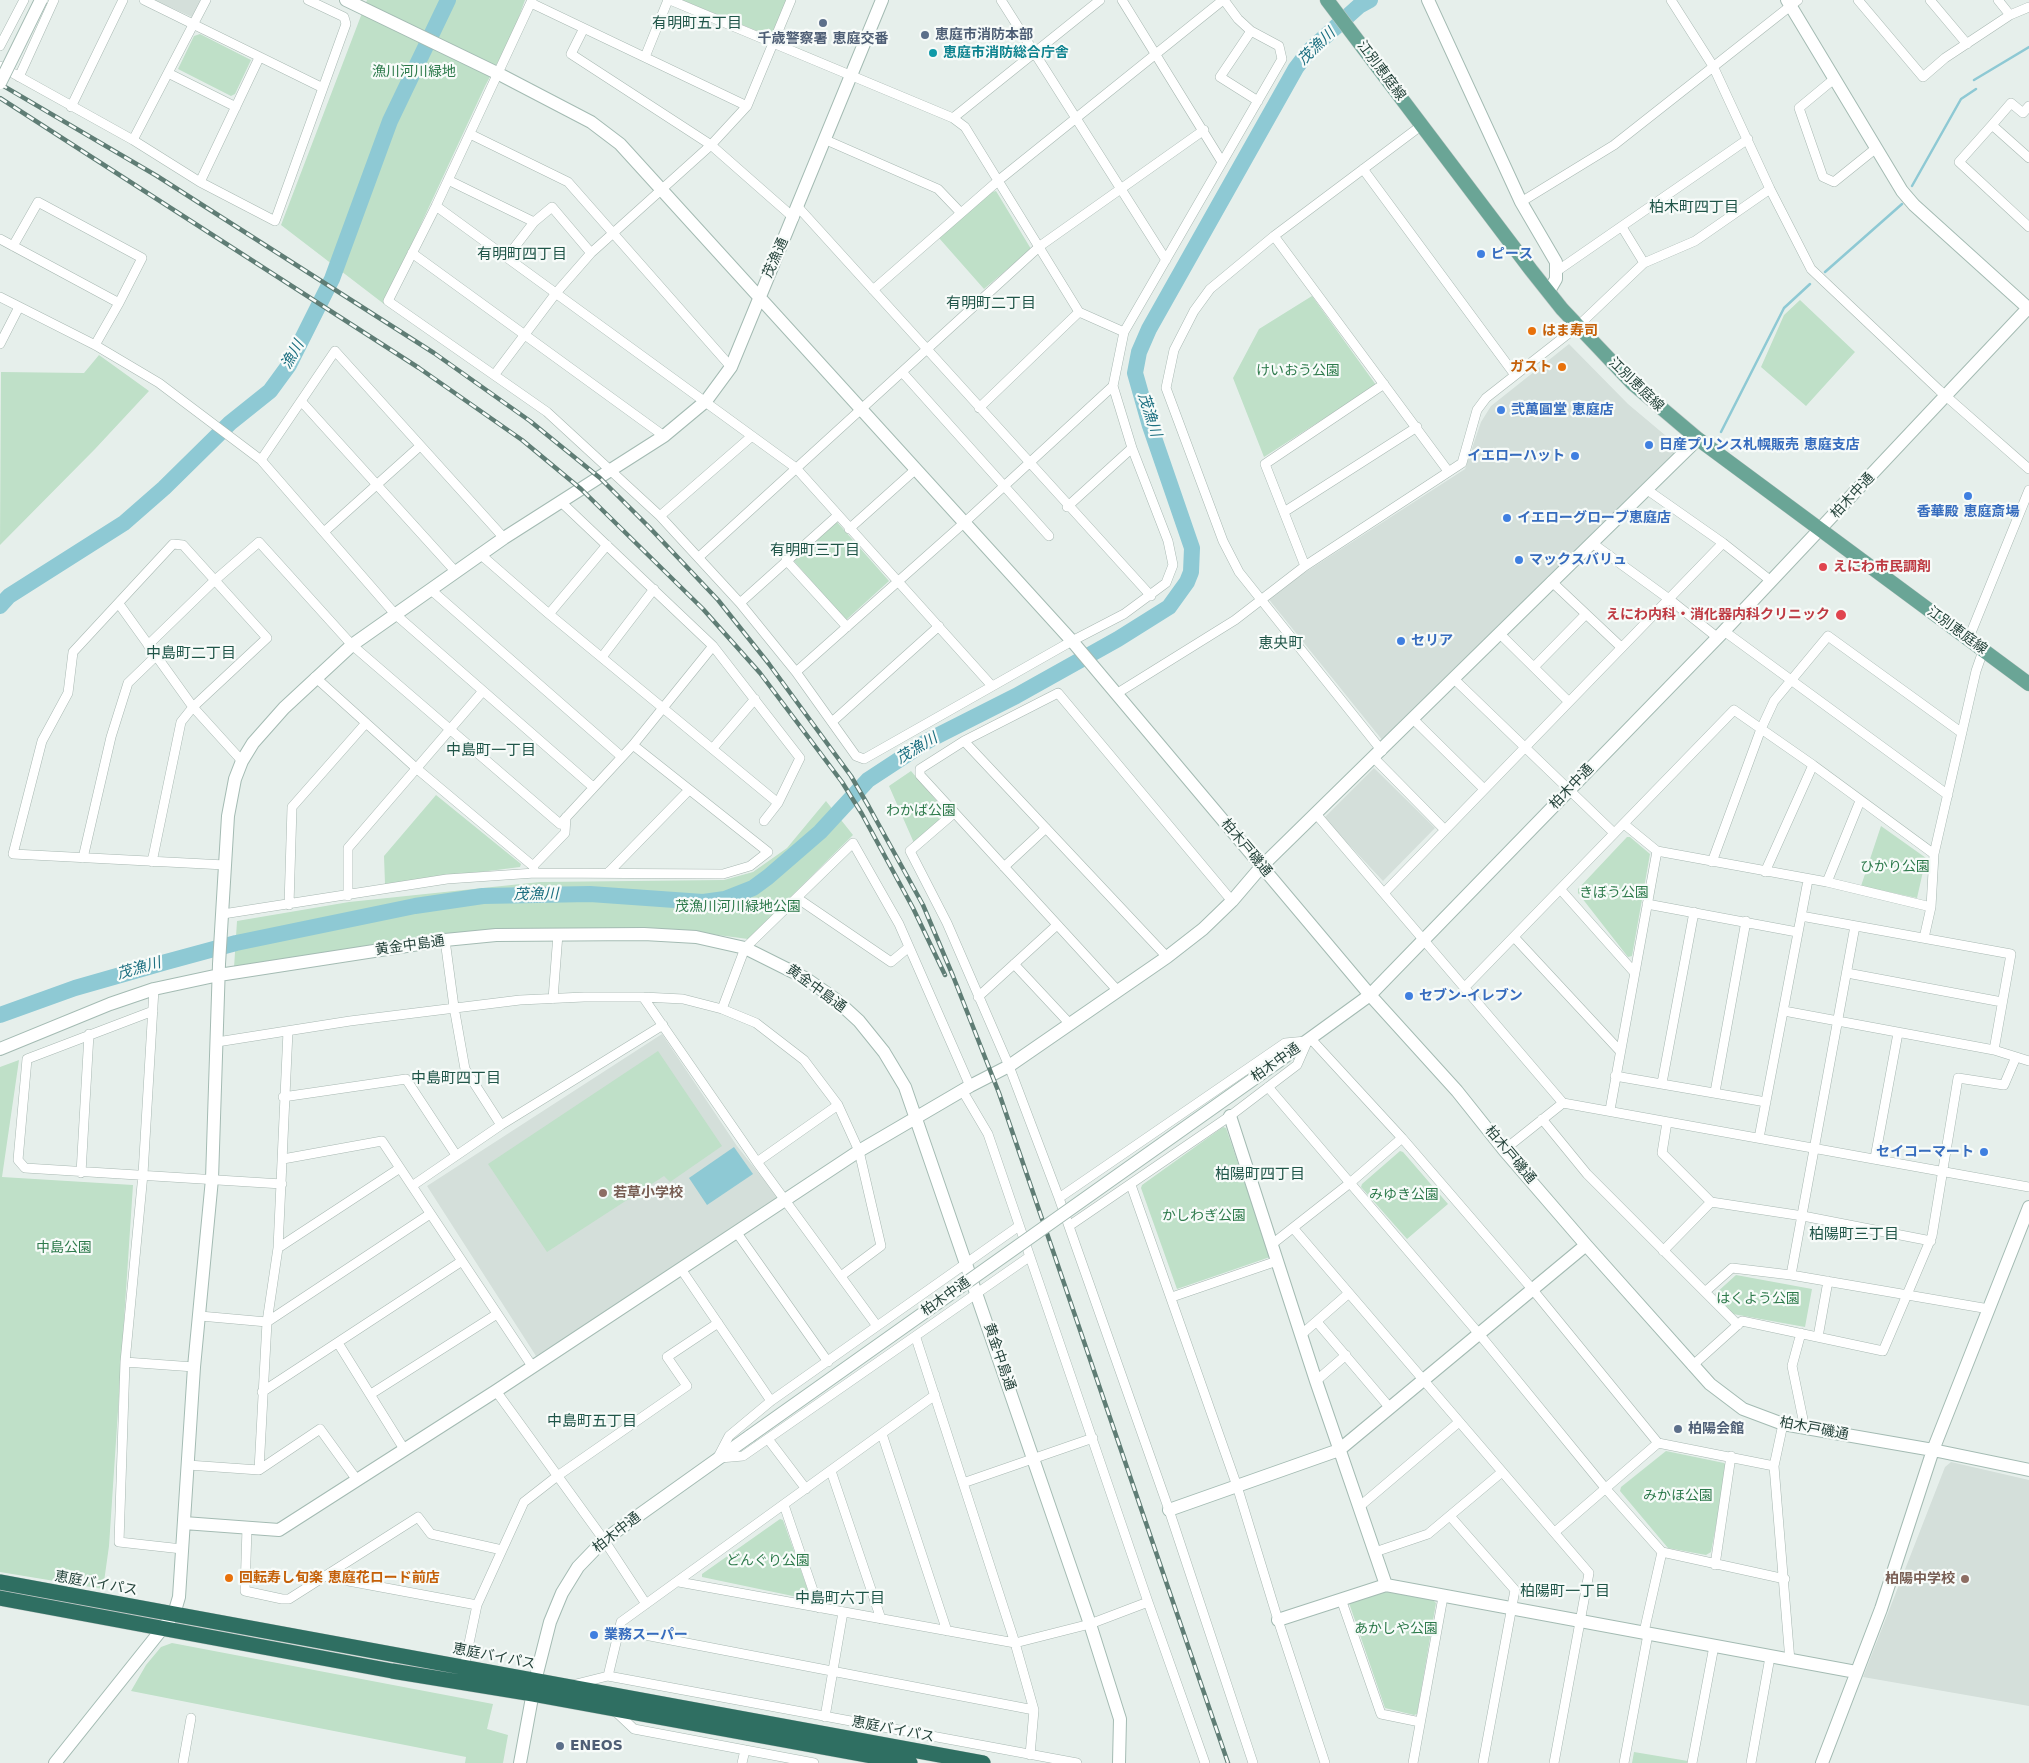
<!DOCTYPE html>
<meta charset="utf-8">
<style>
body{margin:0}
canvas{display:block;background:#e6efeb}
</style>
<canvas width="2029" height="1763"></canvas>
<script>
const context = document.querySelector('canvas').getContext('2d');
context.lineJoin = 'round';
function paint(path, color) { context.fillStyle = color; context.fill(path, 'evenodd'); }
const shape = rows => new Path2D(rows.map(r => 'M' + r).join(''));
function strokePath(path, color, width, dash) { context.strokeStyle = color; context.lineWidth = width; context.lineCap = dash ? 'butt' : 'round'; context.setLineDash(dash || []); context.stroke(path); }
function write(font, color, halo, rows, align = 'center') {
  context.font = font + ' "DejaVu Sans","Noto Sans JP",sans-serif'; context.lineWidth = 4.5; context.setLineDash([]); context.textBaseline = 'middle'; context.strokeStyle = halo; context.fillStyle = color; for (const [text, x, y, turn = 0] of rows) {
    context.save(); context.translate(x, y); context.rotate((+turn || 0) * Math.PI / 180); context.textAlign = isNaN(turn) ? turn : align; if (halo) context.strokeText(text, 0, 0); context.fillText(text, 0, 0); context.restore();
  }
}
const built = shape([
 [154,0,201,0,192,17],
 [1569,344,1628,404,1678,446,1678,451,1383,741,1267,597,1465,469,1481,422,1491,406],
 [1374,768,1435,828,1383,881,1324,818],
 [662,1034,737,1146,780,1200,536,1356,427,1186],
 [1951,1462,2029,1480,2029,1706,1863,1677,1945,1467]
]);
const green = shape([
 [367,0,525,0,512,36,485,86,384,304,281,225],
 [682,0,787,0,772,37],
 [200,34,251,60,235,94,231,96,178,69,194,36],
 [996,191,1031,249,984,289,939,238,989,193],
 [1312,296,1376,385,1264,457,1233,378,1259,329],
 [1800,300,1855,352,1806,406,1761,367,1784,315],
 [99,355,149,391,95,449,0,545,1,372,84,373],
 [837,522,889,581,846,620,793,560],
 [911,771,948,814,914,843,889,786],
 [436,795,521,864,520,867,385,884,384,856],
 [826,801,853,835,748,939,695,932,645,929,503,928,234,968,237,921,349,902,540,882,724,880,753,872,787,848],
 [1881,826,1926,858,1917,898,1861,886],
 [1627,837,1630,837,1650,854,1632,956,1628,957,1578,893,1578,889],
 [658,1051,722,1146,670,1182,664,1176,547,1252,488,1164],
 [19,1060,2,1177,133,1185,109,1546,103,1589,0,1572,0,1067],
 [1223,1127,1226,1128,1270,1257,1177,1289,1141,1188,1142,1185],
 [1400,1151,1403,1152,1448,1204,1407,1239,1361,1187,1362,1184],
 [1736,1275,1812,1289,1805,1327,1733,1314,1715,1294],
 [1666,1451,1724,1463,1727,1466,1711,1552,1706,1555,1668,1548,1620,1491,1621,1487],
 [780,1519,783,1520,810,1596,807,1599,702,1577,702,1574],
 [1382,1591,1433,1600,1436,1603,1417,1714,1414,1715,1385,1708,1349,1603],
 [172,1643,493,1704,487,1729,508,1735,503,1763,465,1763,466,1757,131,1691,146,1665,161,1647],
 [1634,1752,1688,1761,1688,1763,1632,1763]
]);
const water = shape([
 [734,1147,753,1174,707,1205,689,1178]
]);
const stream = shape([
 [1974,80,2029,47],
 [1912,186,1961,99,1976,89],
 [1825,272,1902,204],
 [1721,432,1784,308,1810,284]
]);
const river = shape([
 [0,606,9,596,124,523,164,488,230,423,270,391,289,365,332,279,390,121,448,0],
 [0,1015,75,988,166,962,236,943,415,906,483,896,590,894,703,902,725,899,753,888,768,877,820,832,868,780,929,740,1016,696,1118,639,1169,607,1187,582,1191,572,1192,548,1150,426,1135,373,1139,352,1149,329,1296,68,1309,51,1359,6,1370,0]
]);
const street = shape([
 [144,0,323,88],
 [532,0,436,206,388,301,547,412,660,516,740,603,796,672,856,756,864,759,1072,641,1124,614,1166,583,1173,565,1168,541,1132,448,1113,386,1124,332,1282,59,1279,46,1251,31,1238,19,1224,0],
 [670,0,953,118,965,127,1079,312,1124,332],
 [1001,0,1166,260],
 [1122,0,1222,162],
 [1671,0,1713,66,1770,189,1811,269,1939,390,2029,469],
 [1858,0,1923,77,1945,58,2010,15,2029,7],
 [1930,0,1967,44],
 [1998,0,2010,15],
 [531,3,747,106],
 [583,30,571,54,711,145,794,218],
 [1251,31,1220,77,1258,101],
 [0,46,24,0],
 [645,57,668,0],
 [0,66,133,140,200,182,275,221,346,24,344,17,308,0],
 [168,73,236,107],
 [19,77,54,0],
 [1834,79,1799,108,1823,177,1834,182,1875,149],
 [71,107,123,0],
 [953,118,1100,0],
 [1992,125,2011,103,2023,113,2029,106],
 [470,134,568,182,731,367],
 [133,140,206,0],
 [826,140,938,189,961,213],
 [2029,158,1992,125,1959,162,2029,227],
 [1363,169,1515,375],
 [448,180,534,222],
 [200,182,259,58],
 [1521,202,1614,145,1798,0],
 [436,206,796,468,992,686],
 [798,207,1151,596],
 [1622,227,1644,263,1695,241,1770,189],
 [1274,236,1448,471],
 [0,239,119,303,95,345],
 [13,246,38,202,142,258,119,303],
 [412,253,664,436],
 [507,257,534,222,552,207,591,253],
 [1557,271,1748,139],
 [873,290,999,180,1223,0],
 [0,297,95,345,159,383,261,460,395,614,593,787],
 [0,344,19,307],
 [902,372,1049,536],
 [495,374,556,293,591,253,711,145,747,106,791,0],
 [301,401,455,571],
 [979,408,1079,312],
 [261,460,335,351,504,538],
 [1646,489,1723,543,1771,581],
 [1067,507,1132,448],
 [1284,512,1417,427],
 [660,516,752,436],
 [849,529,916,469],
 [324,532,420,446],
 [1592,543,1669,599,1718,638],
 [480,554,549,614,778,803,800,758,713,646,560,501],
 [699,557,1040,246,1204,130],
 [786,560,847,627],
 [1305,566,1265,464,1384,384],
 [1551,581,1621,647],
 [430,589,622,757],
 [740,603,837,516],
 [119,604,193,707,181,722,152,862],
 [549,614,607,545],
 [1724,631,1948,795],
 [1499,633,1568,701],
 [1968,640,2029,490],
 [148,645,214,581,259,542,352,645,560,824,633,745,713,646],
 [602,657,654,589],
 [1534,667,1586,614],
 [796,672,965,522,1113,386],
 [315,677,416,768,533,866,535,873,723,874,750,866,768,852,633,745],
 [1453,678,1614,833],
 [1116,694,1235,620,1305,566,1462,463,1477,410,1486,398,1578,326,1644,263],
 [1413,719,1483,788],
 [832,722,939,626],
 [964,741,1167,957],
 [713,748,755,699],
 [1382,751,1239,572,1223,541,1166,388,1174,350,1194,311,1210,289,1274,236,1422,125],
 [1374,758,1444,829],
 [954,813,910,851,947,923,1009,1066,1059,1198,1169,1510,1253,1763],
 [1316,814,1563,1103],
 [764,821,778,803],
 [1624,824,1657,851],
 [83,858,111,737,128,683,156,656],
 [1712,862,1761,729,1774,701,1828,636,1962,733],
 [225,865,13,854,42,741,68,693,73,652,173,544,183,545,267,638,193,707,242,761],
 [533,866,565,833,566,817],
 [1004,867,1046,828],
 [1765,872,1813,765],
 [608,873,689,790],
 [1827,882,1860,801],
 [1561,890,1634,972],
 [1384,893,1723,543],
 [348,896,348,848,483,691],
 [797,898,891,962,909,947],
 [1647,904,1797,932],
 [289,905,292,807,366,723],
 [223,914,447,879,535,873],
 [1801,916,2011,954,1994,1050],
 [1514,937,1619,1050],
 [1924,938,1931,907,1934,854,1976,671,1983,651],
 [445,940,454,1007,465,1069,501,1125],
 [1014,964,1070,1024],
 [1847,973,2002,1002],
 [1465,987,1734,710,1813,765,1934,854],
 [154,989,143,1174,125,1362,119,1542,182,1549],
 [1118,991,920,775,920,769,964,741,1058,693,1232,901],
 [643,997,757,1162,877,1326],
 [978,997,1057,925],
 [553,999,558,934],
 [722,1009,745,948,853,843,899,924,970,1086],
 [153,1011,27,1059,18,1160,25,1168,282,1184],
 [1784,1011,1994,1050,2029,1061],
 [1311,1039,1402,1138,1533,1290,1658,1443,1774,1466,1790,1661],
 [217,1042,350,1021,520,1000,584,997,643,997,683,999,722,1009,756,1023,804,1060,838,1105,859,1151,881,1246,841,1276],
 [1615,1076,1766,1102],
 [1662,1083,1694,912],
 [1268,1087,1480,1335,1606,1489,1662,1552,1785,1579],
 [962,1090,988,1134,1148,1602,1205,1763],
 [1715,1092,1746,921],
 [283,1097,406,1079,456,1155],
 [1610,1110,1657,851,1827,882,1931,907],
 [1542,1119,1587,1174,1738,1325],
 [1667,1122,1662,1153,1711,1202,1803,1216,1931,1241],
 [1759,1138,1808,880],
 [1504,1150,1563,1103,2029,1187],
 [1875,1158,1898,1033],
 [283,1159,382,1141,532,1366],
 [757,1162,838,1105],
 [81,1173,89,1034],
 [1131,1185,1237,1486,1278,1620,1325,1763],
 [412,1186,501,1125,663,1025],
 [1059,1198,1285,1043,1306,1041],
 [1069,1226,1230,1116,1297,1065,1308,1040],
 [1294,1229,1589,1573,1554,1763],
 [737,1233,828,1362],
 [1271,1245,1350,1183,1402,1138],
 [278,1248,400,1168],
 [1663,1251,1711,1202],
 [681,1269,771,1401],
 [1791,1275,1855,926],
 [1706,1291,1732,1268,1791,1275,1989,1309],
 [1172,1297,1277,1261],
 [200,1316,267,1322,430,1214],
 [1317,1322,1390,1408],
 [1801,1333,1792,1366,1805,1429],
 [1302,1334,1349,1293],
 [1818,1337,1828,1281],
 [916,1338,1015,1643,1034,1710,1030,1755],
 [338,1343,404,1449],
 [125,1362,194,1367],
 [1692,1366,1742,1321,1883,1351,1932,1236,1958,1078,2004,1085,2016,1057],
 [1316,1381,1346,1355],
 [496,1391,604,1540,646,1604],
 [262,1392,462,1261],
 [371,1394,497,1314],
 [882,1434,947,1631],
 [768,1439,806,1489],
 [718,1457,729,1436,771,1401,1019,1226],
 [720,1458,743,1456,1029,1257],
 [188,1465,259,1470,320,1429,357,1480],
 [1774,1466,1783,1424],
 [259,1470,267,1322,278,1248,288,1031],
 [831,1471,881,1619],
 [963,1483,1093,1438],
 [784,1505,819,1608],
 [1359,1507,1459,1422],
 [1450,1516,1515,1590,1483,1763],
 [247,1528,245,1591,282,1599,289,1599,418,1517,431,1534,502,1550],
 [1555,1532,1658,1443],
 [1375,1552,1428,1534,1502,1472],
 [1715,1565,1731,1456],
 [327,1577,477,1605],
 [679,1582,1015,1643,1090,1624,1148,1602],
 [1341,1599,1381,1714,1420,1722],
 [619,1630,1034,1710],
 [1644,1632,1662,1552],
 [464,1667,477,1605,524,1502,556,1477,687,1386,667,1357,718,1323],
 [608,1676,621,1622,935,1395],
 [572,1685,608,1676,1077,1763],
 [615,1711,634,1729,814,1763],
 [825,1717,843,1612],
 [183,1763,191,1718],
 [742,1763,745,1750],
 [1413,1763,1443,1597],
 [1624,1763,1648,1634],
 [1692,1763,1714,1646],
 [1751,1763,1770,1657]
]);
const secondary = shape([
 [346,0,499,74,591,122,620,144,1072,641,1370,995,1457,1091,1504,1150,1586,1245,1710,1384,1743,1409,1783,1424,1933,1450,2029,1470],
 [1428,0,1521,202,1556,262,1556,279,1549,291],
 [1787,0,1902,191,1914,205,2028,308],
 [0,1049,110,1004,154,989,219,975,445,940,496,935,644,934,696,937,745,948,805,978,835,999,859,1021,884,1052,905,1087,1090,1624,1120,1719,1119,1763],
 [1279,1061,1370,995,1724,631,2029,307],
 [1230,1116,1316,1381,1386,1585],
 [1169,1510,1339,1450,1586,1245],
 [184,1523,279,1530,496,1391,859,1151,970,1086,1009,1066,1167,957,1203,929,1232,901,1261,867,1698,439],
 [1278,1620,1386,1585,1856,1672],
 [55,1763,174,1614,179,1597,194,1367,212,1179,219,964,228,816,235,779,242,761,253,743,284,708,352,645,504,538,664,436,706,401,731,367,882,0],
 [520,1763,535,1681,550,1622,562,1593,578,1567,604,1540,750,1436],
 [1822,1763,1881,1609,1933,1450,2029,1207]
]);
const primary = shape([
 [1327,0,1531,270,1562,309,1633,384,1698,439,2029,684]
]);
const highway = shape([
 [0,1582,983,1763],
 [0,1598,392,1671,533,1694,910,1763]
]);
const rail = shape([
 [0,84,157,176,434,353,530,421,600,478,649,527,718,600,769,664,851,776,869,807,923,905,953,976,999,1093,1228,1763],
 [0,98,419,368,522,440,581,489,703,609,760,673,842,782,862,814,913,908,945,975]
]);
const secondaryBridge = shape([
 [0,83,41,0],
 [750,1436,1279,1061]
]);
const markers = [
 [823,23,5,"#5c6f8a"],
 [925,35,5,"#5c6f8a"],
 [933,53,5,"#0f9aa8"],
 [1481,254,5,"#3f7fe0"],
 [1532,331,5,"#e8710a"],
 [1562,367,5,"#e8710a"],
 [1501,410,5,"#3f7fe0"],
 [1649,445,5,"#3f7fe0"],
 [1575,456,5,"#3f7fe0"],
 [1968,496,5,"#3f7fe0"],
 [1507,518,5,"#3f7fe0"],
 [1519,560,5,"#3f7fe0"],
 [1823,567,5,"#e0444e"],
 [1841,615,6,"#e0444e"],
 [1401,641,5,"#3f7fe0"],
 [1409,996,5,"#3f7fe0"],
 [1984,1152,5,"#3f7fe0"],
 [603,1193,5,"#8d6e63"],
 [1678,1429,5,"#5c6f8a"],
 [229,1578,5,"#e8710a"],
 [1965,1579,5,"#8d6e63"],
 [594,1635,5,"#3f7fe0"],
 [560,1746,5,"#5c6f8a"]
];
const serviceNames = [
 ["恵庭市消防本部",935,35],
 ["千歳警察署 恵庭交番",823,39,"center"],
 ["柏陽会館",1688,1429],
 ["ENEOS",570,1746]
];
const cultureNames = [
 ["恵庭市消防総合庁舎",943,53]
];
const streetNames = [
 ["江別恵庭線",1381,71,53],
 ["茂漁通",776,258,-66],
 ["江別恵庭線",1636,385,44],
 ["柏木中通",1853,496,-47],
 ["江別恵庭線",1957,631,36],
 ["柏木中通",1572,787,-46],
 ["柏木戸磯通",1246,848,50],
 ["黄金中島通",410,946,-8],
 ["黄金中島通",816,989,36],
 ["柏木中通",1276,1063,-35],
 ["柏木戸磯通",1510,1155,50],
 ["柏木中通",946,1297,-35],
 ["黄金中島通",999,1357,71],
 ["柏木戸磯通",1814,1429,11],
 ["柏木中通",617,1533,-38],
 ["恵庭バイパス",96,1584,10],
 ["恵庭バイパス",494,1657,11],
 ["恵庭バイパス",893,1730,11]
];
const parkNames = [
 ["漁川河川緑地",414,72],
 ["けいおう公園",1298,371],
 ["わかば公園",921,811],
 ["ひかり公園",1895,867],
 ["きぼう公園",1614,893],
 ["茂漁川河川緑地公園",738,907],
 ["みゆき公園",1404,1195],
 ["かしわぎ公園",1204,1216],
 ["中島公園",64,1248],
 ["はくよう公園",1758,1299],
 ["みかほ公園",1678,1496],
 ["どんぐり公園",768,1561],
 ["あかしや公園",1396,1629]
];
const shopNames = [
 ["ピース",1491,254],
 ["弐萬圓堂 恵庭店",1511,410],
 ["日産プリンス札幌販売 恵庭支店",1659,445],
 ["イエローハット",1565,456,"right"],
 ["香華殿 恵庭斎場",1968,512,"center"],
 ["イエローグローブ恵庭店",1517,518],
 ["マックスバリュ",1529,560],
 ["セリア",1411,641],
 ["セブン-イレブン",1419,996],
 ["セイコーマート",1974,1152,"right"],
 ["業務スーパー",604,1635]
];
const foodNames = [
 ["はま寿司",1542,331],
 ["ガスト",1552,367,"right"],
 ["回転寿し旬楽 恵庭花ロード前店",239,1578]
];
const healthNames = [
 ["えにわ市民調剤",1833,567],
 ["えにわ内科・消化器内科クリニック",1830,615,"right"]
];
const educationNames = [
 ["若草小学校",613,1193],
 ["柏陽中学校",1955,1579,"right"]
];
const neighbourhoodNames = [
 ["有明町五丁目",697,24],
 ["柏木町四丁目",1694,208],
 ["有明町四丁目",522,255],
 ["有明町二丁目",991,304],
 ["有明町三丁目",815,551],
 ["恵央町",1281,644],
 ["中島町二丁目",191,654],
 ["中島町一丁目",491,751],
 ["中島町四丁目",456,1079],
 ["柏陽町四丁目",1260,1175],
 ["柏陽町三丁目",1854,1235],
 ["中島町五丁目",592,1422],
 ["柏陽町一丁目",1565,1592],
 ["中島町六丁目",840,1599]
];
const waterNames = [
 ["茂漁川",1317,47,-44],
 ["漁川",293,355,-61],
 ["茂漁川",1149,415,72],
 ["茂漁川",917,749,-31],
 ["茂漁川",536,895,-1],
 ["茂漁川",139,969,-16]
];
paint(built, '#d4dfda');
paint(green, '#bfe0c8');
paint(water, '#8ec9d4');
strokePath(stream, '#8ec9d4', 2.5);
strokePath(river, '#8ec9d4', 16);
strokePath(street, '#a8b8b2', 10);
strokePath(secondary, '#a4bbb3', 14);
strokePath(primary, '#c2cac8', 15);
strokePath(highway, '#c2cac8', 16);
strokePath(street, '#fff', 9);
strokePath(secondary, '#fff', 12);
strokePath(primary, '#6aa596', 14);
strokePath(highway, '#2f6f62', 15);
strokePath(rail, '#5f7d75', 4.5);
strokePath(rail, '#f7fbf9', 2.5, [8]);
strokePath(secondaryBridge, '#a4bbb3', 14, []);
strokePath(secondaryBridge, '#fff', 12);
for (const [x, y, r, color] of markers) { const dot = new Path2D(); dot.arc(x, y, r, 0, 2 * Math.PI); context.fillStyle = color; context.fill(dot); strokePath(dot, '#f7fbf9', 2); }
write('bold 14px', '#4e5e75', '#f7fbf9', serviceNames, 'left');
write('bold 14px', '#0d838f', '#f7fbf9', cultureNames, 'left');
write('14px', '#24423a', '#f7fbf9', streetNames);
write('14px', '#2d7a4b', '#f7fbf9', parkNames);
write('bold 14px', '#366cbe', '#f7fbf9', shopNames, 'left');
write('bold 14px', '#c56008', '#f7fbf9', foodNames, 'left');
write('bold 14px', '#be3a42', '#f7fbf9', healthNames, 'left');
write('bold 14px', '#785e54', '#f7fbf9', educationNames, 'left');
write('15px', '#1f5548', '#f7fbf9', neighbourhoodNames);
write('italic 15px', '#1c6f80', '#f7fbf9', waterNames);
</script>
